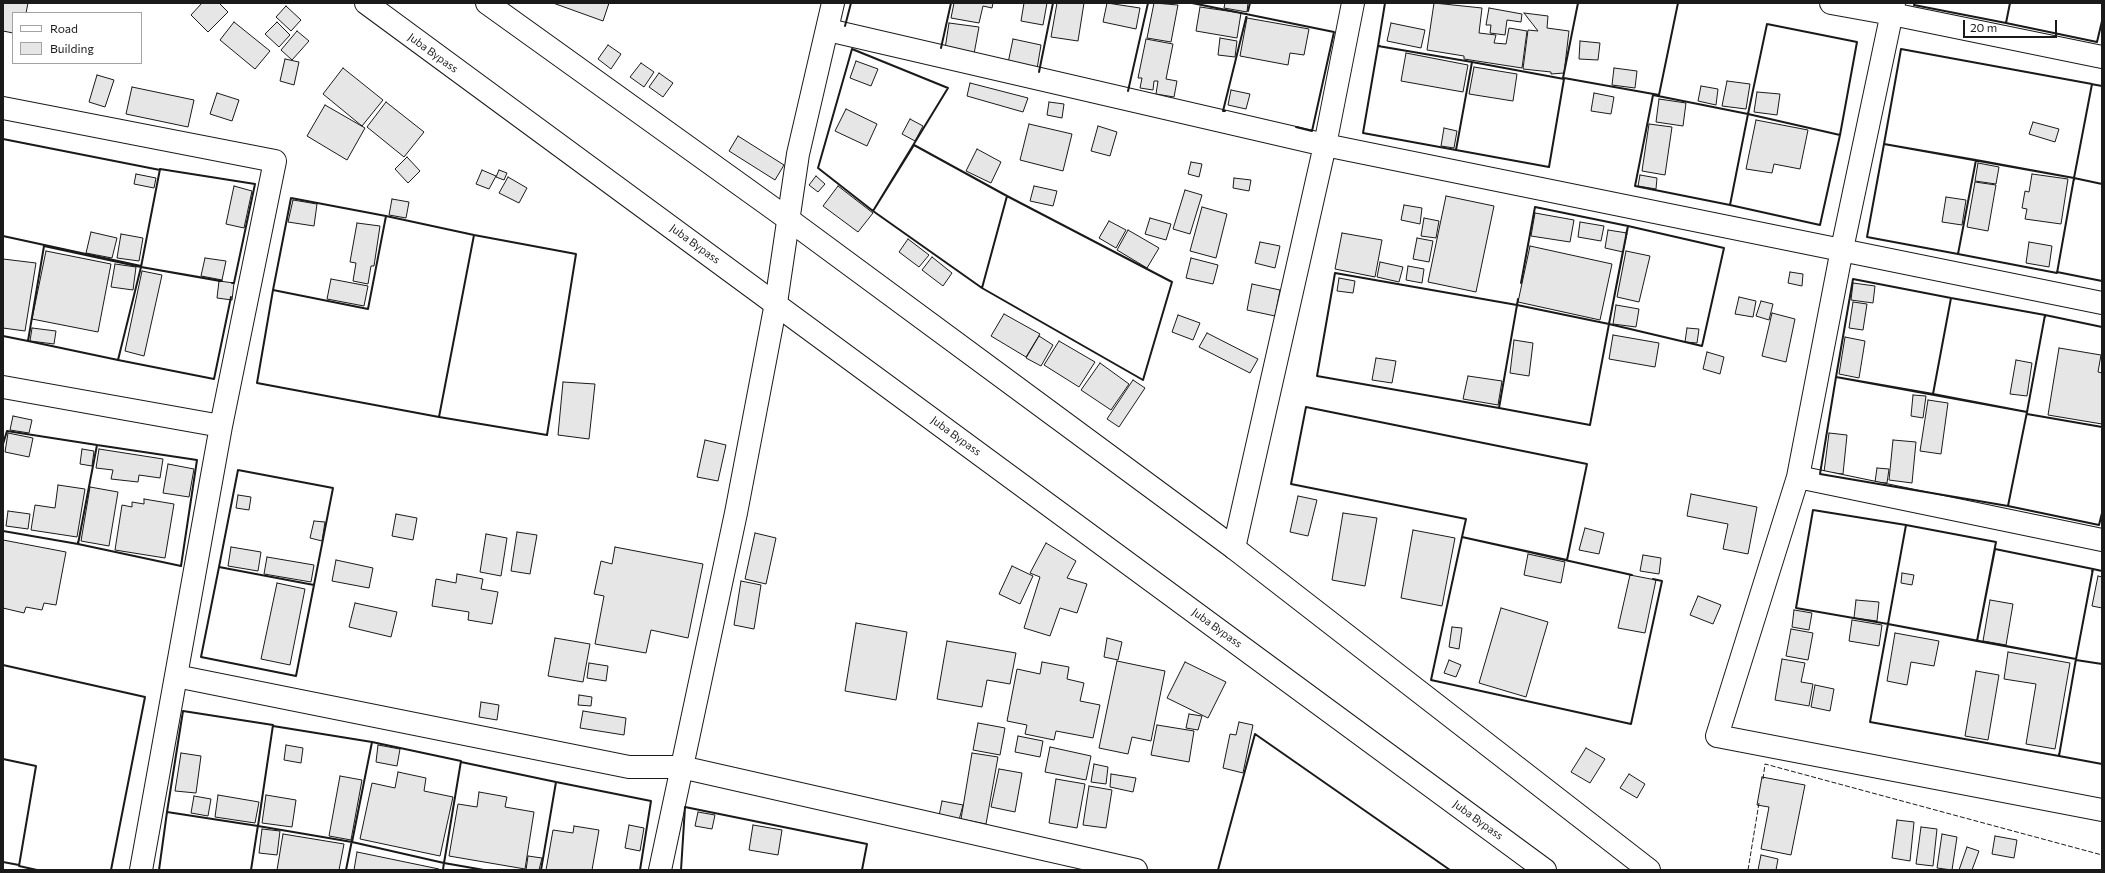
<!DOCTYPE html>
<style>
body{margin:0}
#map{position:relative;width:2105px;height:873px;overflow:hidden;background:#fff;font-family:Commissioner,sans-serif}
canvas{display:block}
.frame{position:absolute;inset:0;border:4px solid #1a1a1a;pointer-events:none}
.legend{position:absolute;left:12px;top:12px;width:130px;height:52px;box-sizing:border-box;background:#fff;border:1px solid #a3a3a3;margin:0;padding:5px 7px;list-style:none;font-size:12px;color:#1a1a1a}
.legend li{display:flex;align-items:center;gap:8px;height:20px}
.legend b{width:20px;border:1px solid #a3a3a3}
.scale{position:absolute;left:1963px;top:20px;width:94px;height:18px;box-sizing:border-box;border:2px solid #1a1a1a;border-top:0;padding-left:5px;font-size:12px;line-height:14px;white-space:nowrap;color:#1a1a1a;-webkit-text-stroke:3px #fff;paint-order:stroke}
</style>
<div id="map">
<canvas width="2105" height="873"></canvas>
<div class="frame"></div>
<ul class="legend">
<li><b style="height:5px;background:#fff"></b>Road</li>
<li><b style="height:11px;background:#e6e6e6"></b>Building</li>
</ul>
<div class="scale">20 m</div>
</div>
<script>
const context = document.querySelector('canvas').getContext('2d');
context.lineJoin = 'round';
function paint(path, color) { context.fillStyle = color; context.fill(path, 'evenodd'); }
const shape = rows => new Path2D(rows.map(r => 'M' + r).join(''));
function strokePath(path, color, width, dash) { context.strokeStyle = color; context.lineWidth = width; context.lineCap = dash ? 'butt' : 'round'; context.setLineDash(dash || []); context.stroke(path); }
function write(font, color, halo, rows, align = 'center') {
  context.font = font + ' Commissioner,sans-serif'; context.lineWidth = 3; context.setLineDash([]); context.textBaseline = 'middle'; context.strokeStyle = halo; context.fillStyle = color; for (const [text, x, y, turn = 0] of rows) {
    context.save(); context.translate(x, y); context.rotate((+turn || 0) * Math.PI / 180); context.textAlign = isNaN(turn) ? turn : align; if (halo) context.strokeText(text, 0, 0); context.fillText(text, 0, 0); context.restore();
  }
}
const building = shape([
 [3,3,28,3,26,13,13,13,13,33,3,31,3,3],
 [202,3,219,3,228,12,208,32,191,15,202,3],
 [553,3,609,3,603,21,553,3],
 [954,3,993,3,992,8,983,6,979,23,951,18,954,3],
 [1024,3,1047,3,1043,25,1021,21,1024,3],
 [1057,3,1084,3,1078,41,1051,37,1057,3],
 [1107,3,1140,8,1136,29,1103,22,1107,3],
 [1154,3,1178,5,1171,42,1147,38,1154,3],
 [1225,3,1248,3,1247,12,1224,8,1225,3],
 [1434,3,1482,8,1479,33,1496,35,1494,43,1506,44,1509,28,1527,31,1522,68,1464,59,1464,56,1427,50,1434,3],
 [286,6,301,20,291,31,276,17,286,6],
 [1200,7,1241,13,1237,38,1196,31,1200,7],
 [1489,8,1522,14,1521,22,1507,20,1505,35,1490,33,1491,25,1486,25,1489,8],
 [1524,13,1548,16,1547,28,1569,31,1564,73,1551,74,1551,72,1523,69,1528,30,1538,31,1524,13],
 [1247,18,1309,29,1304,55,1290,53,1288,65,1240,56,1247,18],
 [234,22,270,51,255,69,220,40,234,22],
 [277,22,290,35,279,47,265,34,277,22],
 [949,23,979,27,974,54,945,49,949,23],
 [1391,23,1425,30,1421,48,1387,41,1391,23],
 [297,31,309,41,292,60,281,50,297,31],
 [1220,38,1237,41,1235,57,1218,55,1220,38],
 [1013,39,1041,45,1037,69,1008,63,1013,39],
 [1146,39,1173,44,1166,79,1177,81,1174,97,1156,94,1158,81,1154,81,1153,90,1140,88,1142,78,1138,78,1146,39],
 [1580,41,1600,43,1598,60,1579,59,1580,41],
 [608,45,621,54,611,69,598,59,608,45],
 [1406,53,1468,65,1463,92,1401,81,1406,53],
 [285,59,299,62,294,85,280,81,285,59],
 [856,61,878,69,871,86,850,78,856,61],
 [641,63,654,72,644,87,630,77,641,63],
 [1474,67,1517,74,1513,101,1469,94,1474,67],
 [343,68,383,100,362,126,323,94,343,68],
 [1614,68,1637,71,1635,88,1612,85,1614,68],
 [659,73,673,83,663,97,649,87,659,73],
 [97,75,114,80,105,107,89,102,97,75],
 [1727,81,1750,84,1746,109,1722,106,1727,81],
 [970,83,1028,98,1023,112,967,96,970,83],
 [1701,86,1718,89,1716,105,1698,101,1701,86],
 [132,87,194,100,188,127,126,114,132,87],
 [1231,90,1250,94,1246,109,1228,105,1231,90],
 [1757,92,1780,94,1777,115,1754,112,1757,92],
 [217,93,239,100,232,121,210,114,217,93],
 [1594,93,1614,97,1611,114,1591,111,1594,93],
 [1659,99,1686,103,1683,126,1656,122,1659,99],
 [386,102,424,132,404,157,367,127,386,102],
 [1049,102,1064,104,1062,118,1047,115,1049,102],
 [325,105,365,128,347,160,307,136,325,105],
 [846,109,877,124,867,146,835,131,846,109],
 [910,119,923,126,915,141,902,134,910,119],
 [1756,120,1808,130,1800,169,1774,164,1772,173,1746,169,1756,120],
 [2033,122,2059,129,2055,142,2029,134,2033,122],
 [1029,124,1072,134,1063,171,1020,160,1029,124],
 [1649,124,1672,127,1665,175,1642,171,1649,124],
 [1098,126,1117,132,1110,156,1091,151,1098,126],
 [1444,128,1457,131,1454,148,1441,146,1444,128],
 [738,136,784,165,775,180,729,151,738,136],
 [977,149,1001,162,991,183,966,171,977,149],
 [407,157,420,171,408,183,395,169,407,157],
 [1191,162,1202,164,1199,177,1188,174,1191,162],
 [1978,163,1999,167,1996,184,1975,181,1978,163],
 [482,170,496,176,489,189,476,184,482,170],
 [499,170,507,173,504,180,496,177,499,170],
 [136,174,156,178,154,188,134,184,136,174],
 [2032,174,2068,179,2061,224,2025,219,2027,209,2022,208,2025,191,2029,192,2032,174],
 [1640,175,1657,178,1656,189,1638,186,1640,175],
 [816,176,825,184,818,192,809,185,816,176],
 [508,177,527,188,519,203,499,193,508,177],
 [1234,178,1251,180,1249,191,1233,188,1234,178],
 [1975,182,1996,185,1988,231,1967,227,1975,182],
 [234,186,252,191,244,228,226,224,234,186],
 [838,186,873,213,858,232,823,206,838,186],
 [1034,186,1057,191,1053,206,1030,201,1034,186],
 [1185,190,1202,195,1190,234,1173,229,1185,190],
 [1446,196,1494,206,1476,292,1428,282,1446,196],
 [1946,197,1966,200,1962,225,1942,222,1946,197],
 [392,199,409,202,406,218,389,215,392,199],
 [293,200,317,204,314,226,288,222,293,200],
 [1404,205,1422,208,1420,224,1401,220,1404,205],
 [1202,207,1227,214,1216,258,1190,251,1202,207],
 [1535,213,1574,220,1570,242,1531,236,1535,213],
 [1150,218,1171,224,1166,240,1145,234,1150,218],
 [1424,218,1439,221,1436,238,1421,236,1424,218],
 [1109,221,1126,230,1116,248,1099,238,1109,221],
 [1580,222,1604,226,1601,241,1578,237,1580,222],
 [357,223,380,226,374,266,371,266,368,284,353,281,356,263,350,262,357,223],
 [1128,230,1159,248,1147,268,1117,250,1128,230],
 [1608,230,1627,233,1623,252,1605,248,1608,230],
 [91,232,117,238,112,258,86,253,91,232],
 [1342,233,1382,240,1375,277,1335,269,1342,233],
 [121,234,143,238,139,261,117,258,121,234],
 [1417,238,1433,241,1429,262,1413,259,1417,238],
 [908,239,929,255,919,267,899,252,908,239],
 [1260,242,1280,246,1275,268,1255,263,1260,242],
 [2029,242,2052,246,2049,267,2026,263,2029,242],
 [1530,246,1612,264,1600,320,1518,302,1530,246],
 [46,251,111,264,98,332,32,319,46,251],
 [1626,251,1650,256,1639,302,1617,297,1626,251],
 [932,257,952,273,943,286,922,270,932,257],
 [205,258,226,261,222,280,201,276,205,258],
 [1191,258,1218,265,1213,284,1186,278,1191,258],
 [3,259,36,263,25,331,3,328,3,259],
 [1380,262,1403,267,1399,282,1377,277,1380,262],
 [115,264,136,267,133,290,111,287,115,264],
 [1408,266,1424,269,1422,283,1406,280,1408,266],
 [142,271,162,275,144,356,125,351,142,271],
 [1790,272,1803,274,1802,286,1788,283,1790,272],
 [1339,278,1355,281,1353,293,1337,291,1339,278],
 [331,279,368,286,364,306,327,299,331,279],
 [219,281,234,283,232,300,217,298,219,281],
 [1853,283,1875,286,1873,303,1851,300,1853,283],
 [1252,284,1280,290,1275,316,1247,310,1252,284],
 [1739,297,1756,301,1753,317,1735,314,1739,297],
 [1761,301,1773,304,1769,320,1756,316,1761,301],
 [1853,302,1867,304,1863,330,1849,328,1853,302],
 [1616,305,1639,309,1636,327,1613,324,1616,305],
 [1772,313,1795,319,1786,362,1762,356,1772,313],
 [1004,314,1040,334,1026,357,991,336,1004,314],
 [1178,315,1200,323,1193,340,1172,332,1178,315],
 [32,328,56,331,54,344,30,341,32,328],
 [1687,328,1699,329,1697,343,1685,342,1687,328],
 [1207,333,1258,359,1250,373,1199,347,1207,333],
 [1613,335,1659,343,1655,367,1609,359,1613,335],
 [1039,336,1053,345,1041,366,1026,358,1039,336],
 [1845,337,1865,341,1859,378,1839,374,1845,337],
 [1514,340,1533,343,1529,376,1510,373,1514,340],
 [1059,341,1095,362,1079,387,1044,365,1059,341],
 [2059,348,2101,355,2098,372,2102,373,2102,424,2048,415,2059,348],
 [1707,352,1724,357,1720,374,1703,369,1707,352],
 [1376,358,1396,361,1392,383,1372,380,1376,358],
 [2016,360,2032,363,2027,396,2010,394,2016,360],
 [1100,363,1129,384,1111,410,1081,390,1100,363],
 [1468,376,1502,381,1498,405,1463,399,1468,376],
 [1133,380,1145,388,1119,427,1107,419,1133,380],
 [563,382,595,384,589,439,558,435,563,382],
 [1913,395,1926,396,1923,418,1911,416,1913,395],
 [1928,400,1948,403,1941,454,1920,451,1928,400],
 [13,416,32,420,29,433,10,430,13,416],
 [8,433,33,438,29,457,5,452,8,433],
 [1829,433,1847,435,1843,474,1824,472,1829,433],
 [705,440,726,445,718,481,697,477,705,440],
 [1893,440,1916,442,1912,483,1889,480,1893,440],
 [82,449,94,451,92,466,80,464,82,449],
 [99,449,163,459,160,478,139,475,138,482,111,479,113,470,96,468,99,449],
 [168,464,194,469,189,497,163,493,168,464],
 [1877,468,1889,469,1887,483,1875,482,1877,468],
 [58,485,85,489,77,537,31,530,35,505,55,508,58,485],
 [90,487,118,492,109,546,81,541,90,487],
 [1691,494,1757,507,1748,554,1723,549,1728,524,1687,516,1691,494],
 [238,495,251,497,249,510,236,508,238,495],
 [1298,496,1317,500,1308,536,1290,532,1298,496],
 [144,499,174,504,165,558,115,550,122,505,132,507,132,502,144,504,144,499],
 [8,511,30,514,28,529,6,526,8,511],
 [1343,513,1377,518,1365,586,1332,580,1343,513],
 [396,514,417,518,413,540,392,536,396,514],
 [314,521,325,522,322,541,310,538,314,521],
 [1585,528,1604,533,1599,554,1579,550,1585,528],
 [1413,530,1455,538,1442,606,1401,598,1413,530],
 [517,532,537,535,530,574,511,571,517,532],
 [755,533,776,538,766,584,745,579,755,533],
 [486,534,507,538,501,576,480,572,486,534],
 [3,540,66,552,56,605,44,603,42,610,26,607,24,613,3,608,3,540],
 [1046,543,1076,561,1067,578,1087,584,1077,613,1060,608,1050,636,1024,628,1040,577,1030,573,1046,543],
 [231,547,261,552,258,571,228,566,231,547],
 [615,547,703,564,688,638,651,630,646,653,595,644,604,596,594,594,601,561,612,564,615,547],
 [1528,554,1565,562,1561,583,1524,575,1528,554],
 [1643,555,1661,558,1659,574,1640,571,1643,555],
 [267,557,314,565,311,582,264,574,267,557],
 [336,560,373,568,369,588,332,581,336,560],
 [1012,566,1033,576,1020,604,999,594,1012,566],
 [1902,573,1914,575,1912,585,1901,583,1902,573],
 [457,574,483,579,481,589,498,592,492,624,468,620,469,612,432,606,436,579,456,583,457,574],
 [1630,575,1656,580,1645,633,1618,628,1630,575],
 [2098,576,2102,577,2102,608,2092,606,2098,576],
 [741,581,761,585,754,629,734,625,741,581],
 [277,583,305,589,290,665,261,659,277,583],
 [1698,596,1721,605,1713,624,1690,615,1698,596],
 [1856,600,1879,602,1877,621,1854,618,1856,600],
 [1990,600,2013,604,2006,645,1983,641,1990,600],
 [355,603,397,612,391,637,349,627,355,603],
 [1501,608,1548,622,1526,697,1479,683,1501,608],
 [1794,610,1812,613,1809,630,1792,627,1794,610],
 [1852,620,1882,625,1879,646,1849,641,1852,620],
 [856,623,907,632,896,700,845,691,856,623],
 [1452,627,1462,628,1459,649,1449,647,1452,627],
 [1791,629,1813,633,1808,660,1786,656,1791,629],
 [1895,633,1939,641,1934,666,1911,662,1907,685,1887,681,1895,633],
 [555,638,590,644,583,682,548,676,555,638],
 [1107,638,1122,642,1118,660,1104,657,1107,638],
 [947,641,1016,653,1010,684,987,680,982,707,937,699,947,641],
 [2008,652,2070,663,2055,749,2026,744,2036,684,2004,679,2008,652],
 [1782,659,1805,663,1801,682,1813,684,1809,706,1775,700,1782,659],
 [1449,660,1461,665,1456,677,1444,673,1449,660],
 [1117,661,1165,671,1151,741,1132,737,1128,754,1099,748,1117,661],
 [1042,662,1069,667,1067,679,1084,683,1080,701,1100,705,1093,738,1056,731,1054,740,1025,734,1027,725,1007,721,1017,669,1040,674,1042,662],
 [1185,662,1226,682,1208,718,1167,698,1185,662],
 [589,663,608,666,606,681,587,678,589,663],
 [1976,671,1999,675,1988,740,1965,736,1976,671],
 [1815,685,1834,689,1830,711,1811,707,1815,685],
 [579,695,592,697,591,706,578,705,579,695],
 [481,702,499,705,497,720,479,717,481,702],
 [583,711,626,718,624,735,580,728,583,711],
 [1189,714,1202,716,1198,730,1186,728,1189,714],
 [1239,722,1253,725,1243,773,1223,768,1230,734,1236,735,1239,722],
 [978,723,1005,728,1000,755,973,750,978,723],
 [1157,725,1194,731,1189,762,1151,755,1157,725],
 [1018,736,1043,741,1040,757,1015,752,1018,736],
 [286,745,303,748,301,763,284,760,286,745],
 [378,745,400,749,397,766,376,762,378,745],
 [1050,747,1091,756,1086,780,1045,772,1050,747],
 [1586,748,1605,759,1590,783,1571,772,1586,748],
 [181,753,201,756,196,793,175,791,181,753],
 [972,753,998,757,986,824,961,819,972,753],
 [1094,764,1108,767,1106,784,1091,782,1094,764],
 [999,769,1022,773,1015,812,991,807,999,769],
 [398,772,426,778,424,791,453,797,440,856,360,839,372,783,395,788,398,772],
 [1111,774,1136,778,1133,792,1110,787,1111,774],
 [1629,774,1645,784,1637,798,1620,788,1629,774],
 [340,776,362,780,351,840,329,836,340,776],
 [1762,777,1805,785,1791,855,1761,849,1769,807,1757,805,1762,777],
 [1056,779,1085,784,1077,828,1049,823,1056,779],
 [1089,786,1112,790,1106,828,1083,825,1089,786],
 [479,792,507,797,505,807,534,812,525,869,449,856,458,804,477,807,479,792],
 [218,795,259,802,255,823,215,817,218,795],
 [266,795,296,800,292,827,262,823,266,795],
 [194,796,211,799,208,816,191,813,194,796],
 [942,801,963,805,959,820,939,816,942,801],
 [698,812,715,815,712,829,695,826,698,812],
 [1897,820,1914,822,1910,861,1892,858,1897,820],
 [629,825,644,828,640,851,625,848,629,825],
 [753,825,782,830,778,855,749,850,753,825],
 [574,826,599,830,592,870,546,870,553,830,573,833,574,826],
 [1921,827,1937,829,1933,866,1916,864,1921,827],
 [262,829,280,831,277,855,259,853,262,829],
 [283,834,344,844,339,870,277,870,283,834],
 [1942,834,1957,837,1952,870,1937,868,1942,834],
 [1995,836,2017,840,2014,858,1992,854,1995,836],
 [1967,847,1979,851,1972,870,1959,870,1967,847],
 [357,852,439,869,439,870,354,870,357,852],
 [1761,855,1778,859,1776,870,1758,870,1761,855],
 [528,856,542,858,539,870,526,870,528,856]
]);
const minor = shape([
 [1831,3,1892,14,2102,57],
 [1894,3,1842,249,1798,477,1717,736,2102,810],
 [828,30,1325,145,2102,303],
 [3,108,275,161,221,426,141,870],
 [3,387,221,426],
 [1798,477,2102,540],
 [1234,548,1325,145,1353,3],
 [176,676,629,767,681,767,1136,870],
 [660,870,736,513,776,303,798,154,833,3]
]);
const major = shape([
 [366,3,1545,870],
 [487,3,788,219,1234,548,1649,870]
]);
const fence = shape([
 [1763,779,1765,764,2102,855],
 [1748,870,1759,803]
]);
const wall = shape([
 [1192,3,1334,32,1312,131,1296,127],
 [1915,3,1914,5,2006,23],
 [2010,3,2006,23,2097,42,2102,21],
 [1248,11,1250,3],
 [1767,24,1857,42,1840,135,1748,114,1767,24],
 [845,26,851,3],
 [1380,46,1378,46,1385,3],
 [941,48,951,3],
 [852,49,948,88,873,211,818,168,852,49],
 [1901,49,2092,84,2074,178,1884,144,1901,49],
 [1472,62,1456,150,1363,133,1378,46,1472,62,1564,79,1549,167,1456,150,1472,62],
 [1039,72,1053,3],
 [1563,78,1578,3],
 [1564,78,1659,95,1678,3],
 [2091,84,2102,86],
 [1128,91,1148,3],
 [1653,95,1748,114,1730,205,1635,186,1653,95],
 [1225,111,1223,111,1247,14],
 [1748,114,1840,135,1820,225,1730,205,1748,114],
 [3,139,160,170],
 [1884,144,1976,160,1958,254,1867,237,1884,144],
 [914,145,1007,196,982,288,873,211,914,145],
 [1976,160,2074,178,2057,273,1958,254,1976,160],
 [2074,180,2074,178,2102,184],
 [1007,196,1172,282,1143,380,982,288,1007,196],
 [291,198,386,216,368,309,273,290,291,198],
 [386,216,474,235,439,417,257,383,273,290,368,309,386,216],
 [1628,226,1724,248,1702,346,1609,324,1628,226],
 [474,235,576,254,547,435,439,417,474,235],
 [3,236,141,266],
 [44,246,141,267,118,360,28,341,44,246],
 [141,267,222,281],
 [141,267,220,281],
 [2057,272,2102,281],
 [1335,273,1517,305,1499,408,1317,376,1335,273],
 [1853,279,1951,298,1933,394,1836,377,1853,279],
 [1521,283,1535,207,1628,226,1626,235],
 [231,297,214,379,118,360,141,267,160,169,255,184,234,283,232,283],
 [1951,298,2045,315,2027,412,1933,394,1951,298],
 [1517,305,1609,324,1623,251],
 [1517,305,1609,324,1590,425,1499,408,1517,305,1518,299],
 [2045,317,2045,315,2102,327],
 [3,336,28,341],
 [1836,377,2027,412,2008,506,1820,474,1836,377],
 [2027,414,2102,427],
 [3,444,7,431,97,445,97,446],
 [97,445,197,460,181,566,78,544,97,445],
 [238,470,333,488,314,585,219,567,238,470],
 [2008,506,2099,525,2102,513],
 [1813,510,1906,525,1888,624,1796,608,1813,510],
 [1906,525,1996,542,1977,641,1888,624,1906,525],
 [3,531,78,544,78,542],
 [1462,537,1632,575],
 [1462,537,1567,560,1587,464,1306,407,1291,484,1466,519,1462,537,1431,680,1631,724,1662,581,1653,579],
 [1995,549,2093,569,2076,659,1977,641,1995,549],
 [219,567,314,585,296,676,201,657,219,567],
 [2092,571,2093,569,2102,571],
 [1888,624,2076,659,2059,756,1870,722,1888,624],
 [2076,660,2102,664],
 [3,665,145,697,111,870],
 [2059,754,2059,756,2102,764],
 [3,759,36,766,19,866,37,870],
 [461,762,556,782,541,870],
 [556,783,556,782,651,801,640,870],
 [258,826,352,842,372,742,273,726],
 [352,842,444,863,461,761,372,742],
 [3,862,19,865],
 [444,863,484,870],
 [159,870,167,812,183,711,273,725,258,826,167,812],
 [251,870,258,825],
 [346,870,352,840],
 [443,870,444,862],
 [681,870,685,807,867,844,862,870],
 [1218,870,1255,734,1450,870]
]);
const streetNames = [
 ["Juba Bypass",433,53,36],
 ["Juba Bypass",695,244,36],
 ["Juba Bypass",956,436,36],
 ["Juba Bypass",1217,628,36],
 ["Juba Bypass",1478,820,36]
];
paint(building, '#e6e6e6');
strokePath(building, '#1a1a1a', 1);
strokePath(minor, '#1a1a1a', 24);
strokePath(major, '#1a1a1a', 24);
strokePath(minor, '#fff', 22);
strokePath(major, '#fff', 22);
strokePath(fence, '#1a1a1a', 1, [5, 2]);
strokePath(wall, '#1a1a1a', 2);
write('11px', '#1a1a1a', '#fff', streetNames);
</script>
